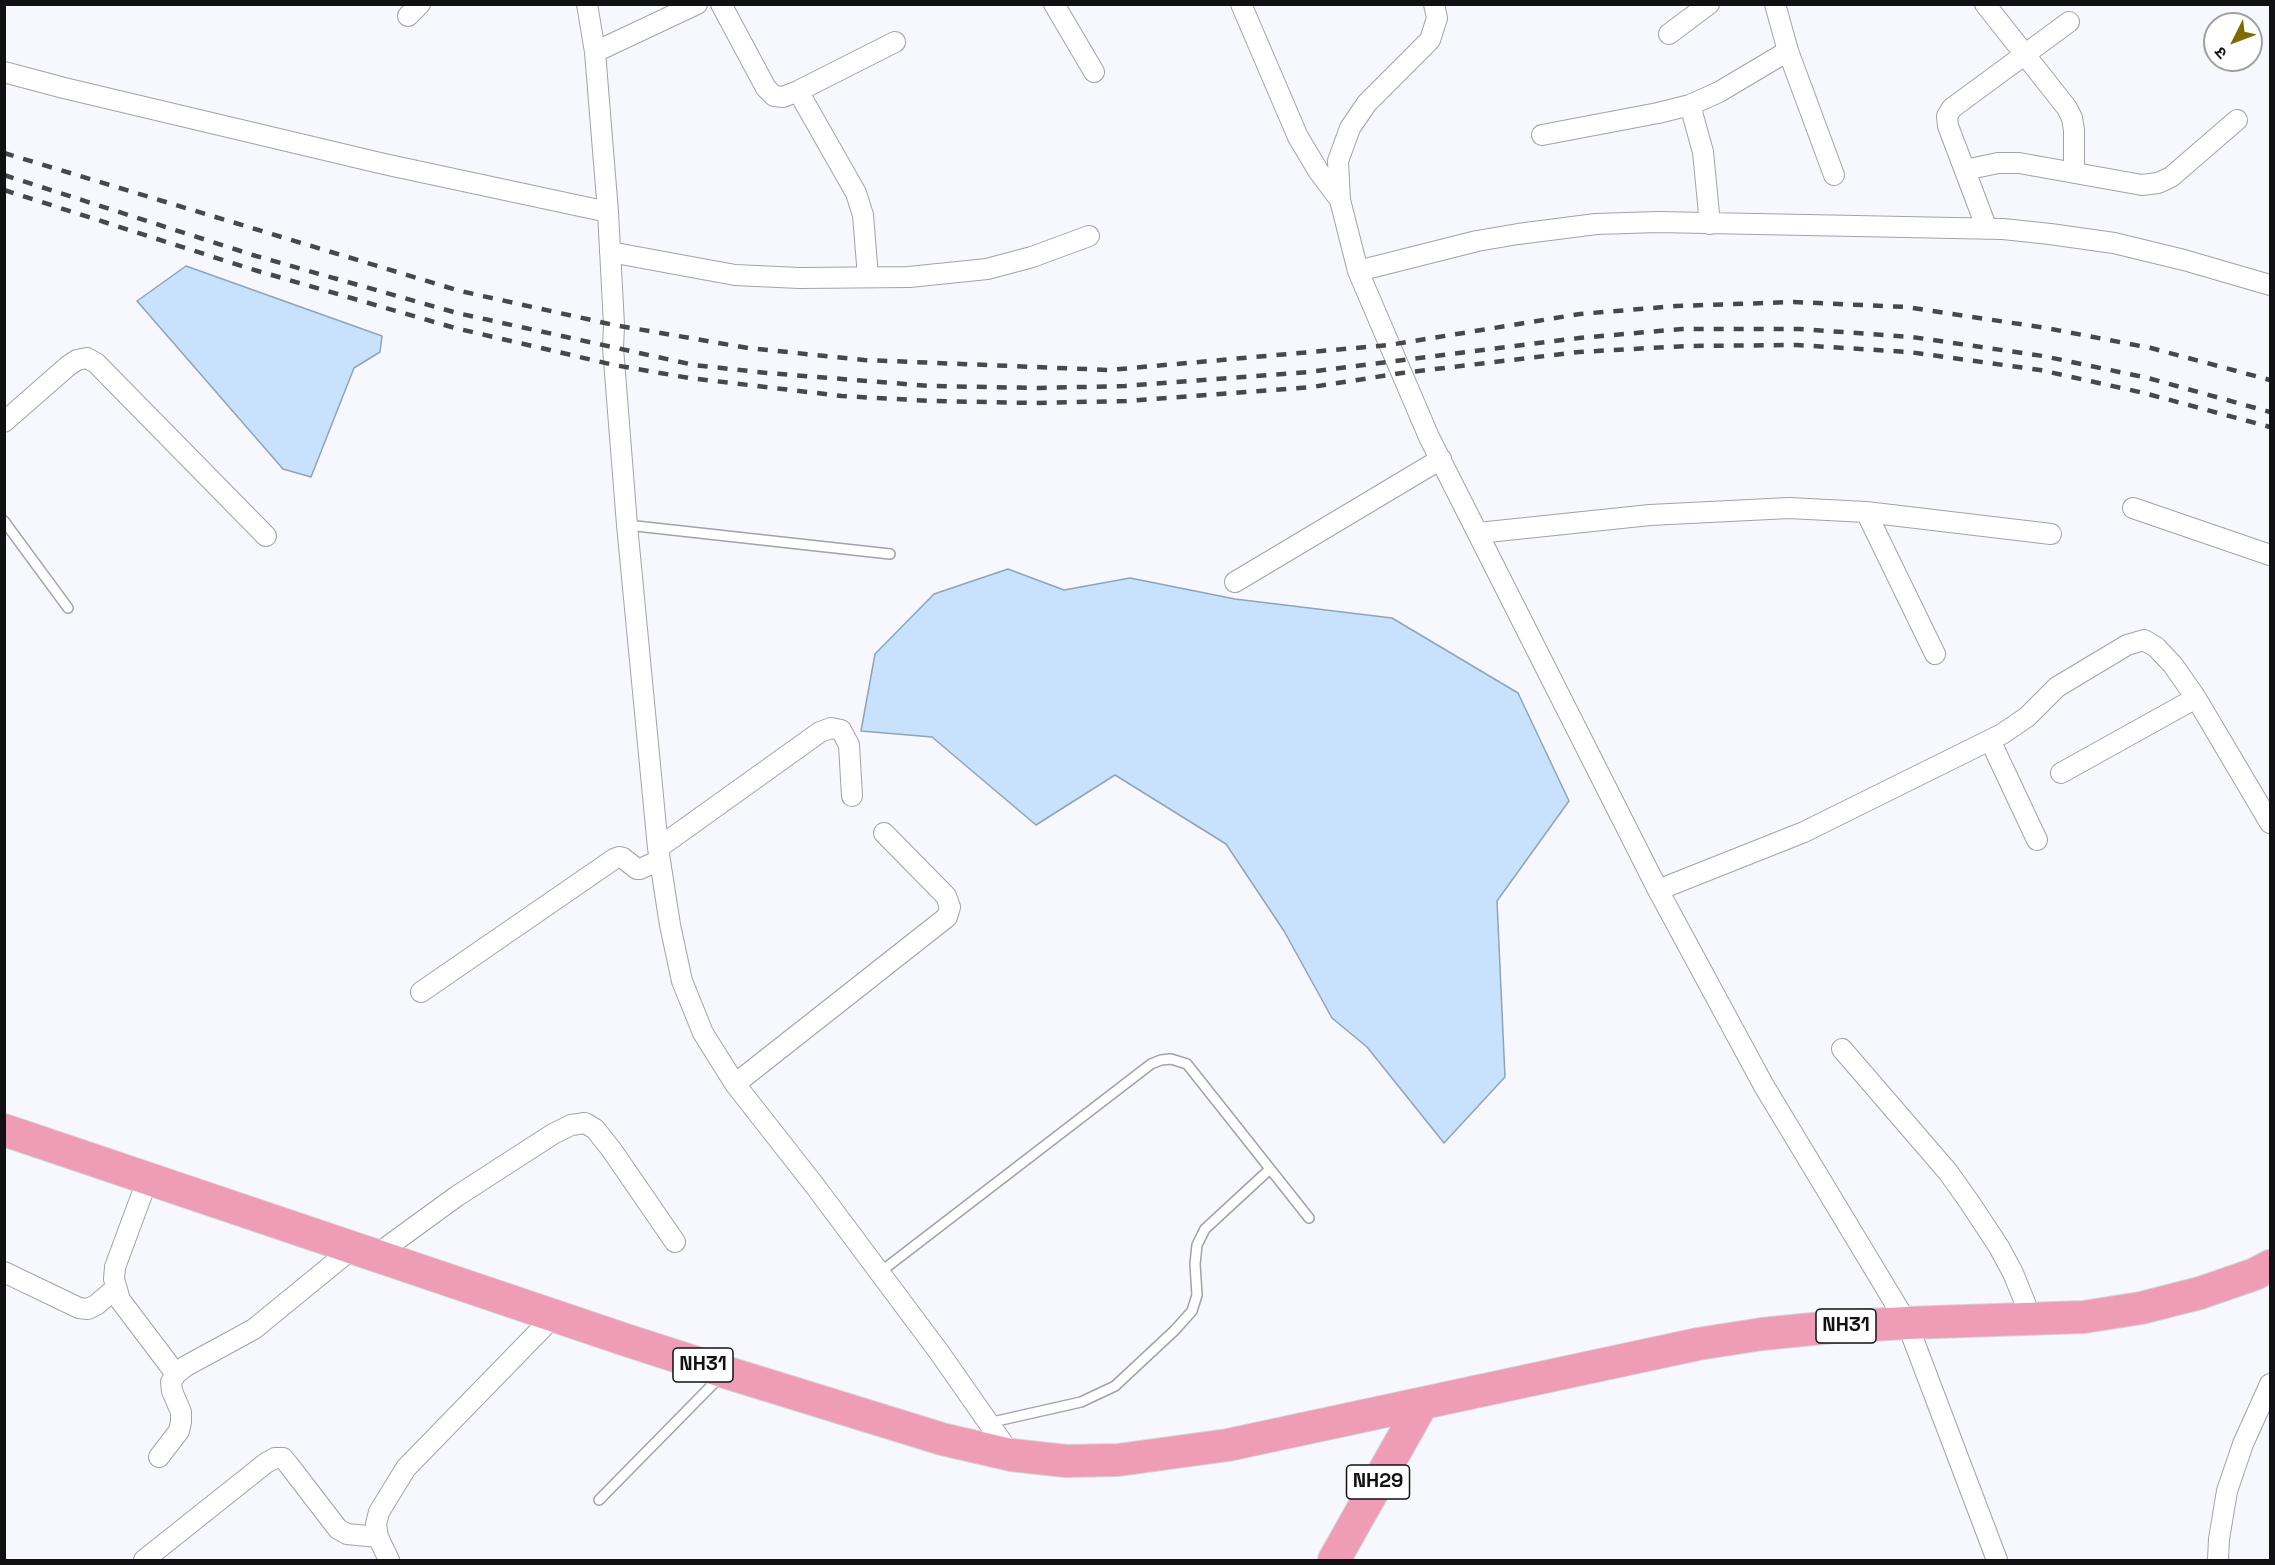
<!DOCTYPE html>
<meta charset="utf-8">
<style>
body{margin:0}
#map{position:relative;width:2275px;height:1565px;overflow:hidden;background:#f7f8fe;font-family:"Space Grotesk","Noto Sans Devanagari",sans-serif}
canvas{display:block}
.frame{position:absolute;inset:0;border:6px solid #111113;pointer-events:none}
.north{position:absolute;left:2203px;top:12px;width:60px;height:60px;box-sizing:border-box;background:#fff;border:2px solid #a0a0a1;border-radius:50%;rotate:228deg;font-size:16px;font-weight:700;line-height:24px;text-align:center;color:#111113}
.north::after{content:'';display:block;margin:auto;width:21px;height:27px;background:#7d6b04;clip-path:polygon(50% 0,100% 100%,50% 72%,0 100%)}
</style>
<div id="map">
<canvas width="2275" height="1565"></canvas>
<div class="frame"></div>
<div class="north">उ</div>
</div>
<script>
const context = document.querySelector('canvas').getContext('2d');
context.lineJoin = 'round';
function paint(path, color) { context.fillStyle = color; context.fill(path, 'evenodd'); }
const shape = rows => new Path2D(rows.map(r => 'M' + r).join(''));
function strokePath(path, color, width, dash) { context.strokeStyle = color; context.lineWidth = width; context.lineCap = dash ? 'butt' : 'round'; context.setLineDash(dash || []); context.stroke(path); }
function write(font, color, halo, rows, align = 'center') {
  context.font = font + ' "Space Grotesk",sans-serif'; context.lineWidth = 4.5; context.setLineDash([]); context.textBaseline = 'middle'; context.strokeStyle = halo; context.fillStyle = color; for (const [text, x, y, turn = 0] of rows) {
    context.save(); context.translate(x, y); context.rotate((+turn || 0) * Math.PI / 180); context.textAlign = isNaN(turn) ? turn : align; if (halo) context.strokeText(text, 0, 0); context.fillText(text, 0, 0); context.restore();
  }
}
const water = shape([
 [186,266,382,336,380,352,354,368,311,477,283,469,137,301,186,266],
 [1008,569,1064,590,1130,578,1235,599,1392,618,1518,693,1569,801,1497,901,1505,1077,1444,1143,1367,1047,1332,1018,1284,931,1226,844,1115,775,1036,825,932,737,861,731,875,654,934,594,1008,569]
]);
const service = shape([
 [4,521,68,608],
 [627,525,890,554],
 [879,1273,1151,1064,1161,1060,1171,1059,1187,1064,1309,1218],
 [988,1423,1081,1402,1115,1386,1175,1330,1192,1311,1197,1295,1195,1264,1197,1245,1205,1229,1270,1169],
 [599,1500,721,1376]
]);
const minor = shape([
 [587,4,595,52,608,212,614,325,613,348,627,525,658,848,670,925,682,981,703,1033,735,1084,815,1186,939,1352,1011,1455],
 [721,4,766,88,774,96,783,97,798,91,856,193,863,215,868,277],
 [1054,4,1094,72],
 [1241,4,1298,137,1319,172,1340,200],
 [1434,4,1437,18,1430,40,1367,103,1350,128,1338,161,1340,200,1358,271,1429,437,1658,890,1764,1086,1907,1323,1997,1560],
 [1775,4,1788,51,1834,175],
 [1985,4,2067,108,2072,118,2074,130,2074,172],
 [408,16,420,4],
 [1669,34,1709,4],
 [595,52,697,4],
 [4,72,64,88,384,164,608,212],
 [798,91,895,42],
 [1690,105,1703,152,1710,224],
 [1542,135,1658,113,1690,105,1719,92,1788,51],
 [1965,170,1998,163,2019,163,2142,185,2158,183,2171,177,2237,120],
 [1987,229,1948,126,1947,116,1952,108,2069,22],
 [610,252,735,275,799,278,909,277,987,269,1032,257,1089,236],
 [1358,271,1477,241,1518,234,1596,224,1658,222,2003,229,2050,234,2114,243,2184,260,2270,285],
 [4,422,68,366,77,360,87,358,96,363,266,536],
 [2133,508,2270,555],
 [1866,512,1935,654],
 [1478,533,1650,515,1789,508,1866,512,2051,534],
 [1235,582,1441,459],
 [1990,740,2037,840],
 [2061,773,2196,698],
 [658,848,820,732,831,728,841,730,849,745,852,796],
 [1658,890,1804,832,2002,734,2027,717,2057,687,2127,645,2144,640,2156,647,2173,665,2196,698,2270,823],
 [421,992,614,859,619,857,623,858,637,869,640,869,660,860],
 [1842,1049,1948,1172,1970,1203,1999,1247,2013,1273,2032,1320],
 [735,1084,947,917,950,907,946,896,884,833],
 [148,1178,115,1267,114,1279,120,1300,176,1374],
 [376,1255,457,1196,553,1134,571,1125,585,1123,595,1129,611,1149,675,1242],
 [4,1272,79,1308,88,1309,96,1305,115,1289],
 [159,1457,179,1431,181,1422,181,1412,172,1391,171,1382,176,1374,186,1366,254,1329,353,1248],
 [144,1560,266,1463,275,1458,283,1458,288,1464,338,1529,347,1534,378,1537],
 [389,1560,378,1537,376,1524,379,1512,406,1468,554,1316],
 [2218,1560,2219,1539,2227,1491,2243,1444,2270,1384]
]);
const trunk = shape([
 [4,1130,626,1340,725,1372,942,1439,1011,1455,1066,1461,1118,1460,1228,1445,1698,1344,1762,1334,1833,1327,1907,1323,2084,1317,2141,1308,2200,1293,2255,1274,2270,1266],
 [1334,1560,1422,1404]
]);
const rail = shape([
 [4,153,460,291,614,325,748,348,864,360,1109,370,1389,345,1580,314,1676,306,1794,302,1906,307,2046,328,2151,348,2270,380],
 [4,175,256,256,457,313,694,365,767,373,930,386,1039,388,1125,386,1308,372,1579,338,1682,329,1800,329,1912,337,2043,356,2148,378,2270,412],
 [4,190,251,269,455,328,614,365,689,378,842,396,932,401,1036,403,1126,401,1312,387,1402,373,1579,352,1686,346,1797,345,1909,352,2040,370,2144,393,2270,427]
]);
const shields = [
 [1846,1326,60],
 [703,1365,60],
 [1378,1482,63]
];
const shieldNames = [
 ["NH31",1846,1326],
 ["NH31",703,1365],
 ["NH29",1378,1482]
];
paint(water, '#c8e1fc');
strokePath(water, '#91a3b6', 1.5);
strokePath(service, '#a2a2aa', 12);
strokePath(minor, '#a2a2aa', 22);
strokePath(trunk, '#d4d4d5', 34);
strokePath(service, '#fff', 9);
strokePath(minor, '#fff', 20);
strokePath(trunk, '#ef9cb7', 32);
strokePath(rail, '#47484b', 4.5, [10, 10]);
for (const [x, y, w] of shields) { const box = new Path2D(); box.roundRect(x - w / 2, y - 17, w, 34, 4.5); context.fillStyle = '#fff'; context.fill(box); strokePath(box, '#111113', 1.5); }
write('bold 20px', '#111113', null, shieldNames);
</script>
